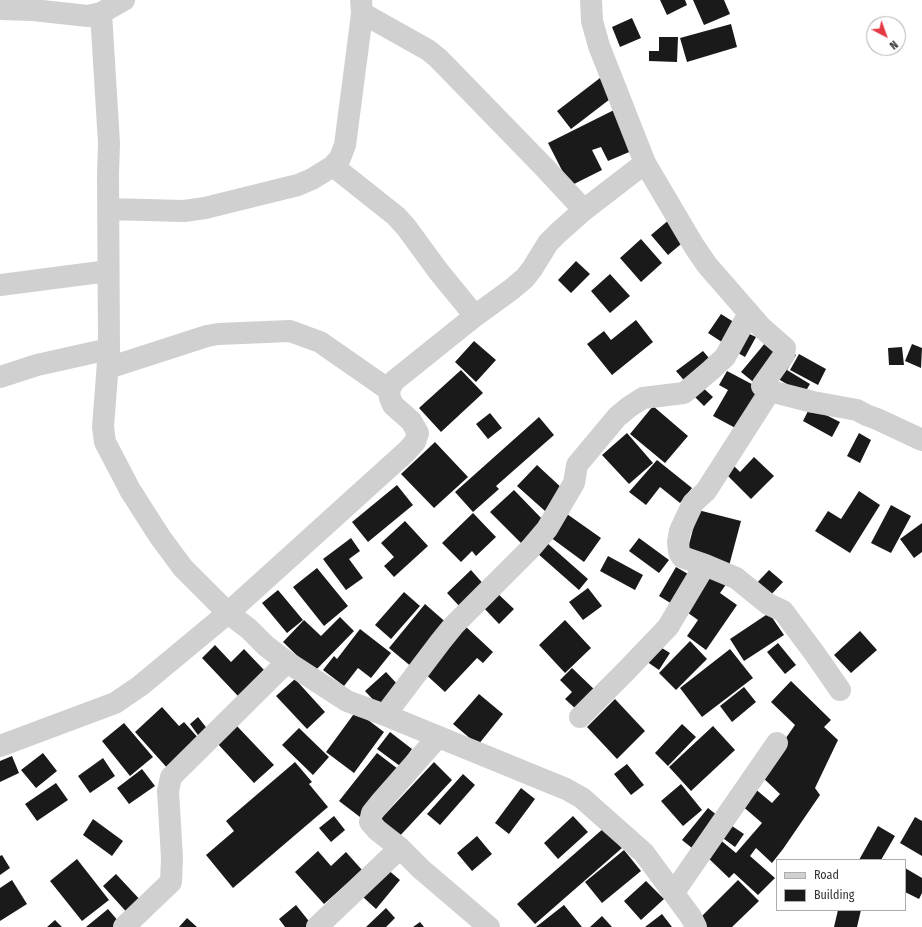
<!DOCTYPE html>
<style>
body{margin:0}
#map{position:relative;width:922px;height:927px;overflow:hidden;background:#fff;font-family:"Fira Sans Condensed",sans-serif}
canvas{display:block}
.legend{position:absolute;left:776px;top:859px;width:130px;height:52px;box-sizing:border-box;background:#fff;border:1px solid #adadad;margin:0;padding:5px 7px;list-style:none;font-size:12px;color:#333}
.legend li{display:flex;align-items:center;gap:8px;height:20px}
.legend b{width:20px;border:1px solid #adadad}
.north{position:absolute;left:866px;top:16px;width:40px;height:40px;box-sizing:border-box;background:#fff;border:1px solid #adadad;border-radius:50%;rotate:139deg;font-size:11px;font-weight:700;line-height:16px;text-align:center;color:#333}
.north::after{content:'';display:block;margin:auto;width:14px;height:18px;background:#e63946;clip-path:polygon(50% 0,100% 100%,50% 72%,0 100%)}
</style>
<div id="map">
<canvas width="922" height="927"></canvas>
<ul class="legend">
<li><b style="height:5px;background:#d0d0d0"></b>Road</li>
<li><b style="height:11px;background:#1a1a1a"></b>Building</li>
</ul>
<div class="north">N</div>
</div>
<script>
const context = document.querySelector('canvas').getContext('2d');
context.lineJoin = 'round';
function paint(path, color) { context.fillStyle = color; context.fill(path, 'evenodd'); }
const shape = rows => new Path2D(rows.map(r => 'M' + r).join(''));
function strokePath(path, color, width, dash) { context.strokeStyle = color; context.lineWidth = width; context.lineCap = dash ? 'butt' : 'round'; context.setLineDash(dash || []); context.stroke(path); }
const building = shape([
 [660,0,685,0,687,5,667,15],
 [693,0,724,0,730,14,704,25],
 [632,18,641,38,620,47,612,27],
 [731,24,737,47,687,62,680,38],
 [659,37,678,37,677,62,649,61,649,51,659,51],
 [600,78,614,96,571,129,557,111],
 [614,110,634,150,608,161,601,147,592,150,602,170,570,186,548,143],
 [670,219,687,239,668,255,651,235],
 [641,239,662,263,641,282,620,258],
 [576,261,590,274,571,293,558,280],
 [610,274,630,296,610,313,591,291],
 [721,314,740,326,728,346,708,333],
 [636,320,653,342,612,375,587,344,604,331,611,340],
 [741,330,756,337,745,357,731,349],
 [474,341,496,360,476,382,455,362],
 [766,342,781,355,757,385,741,372],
 [912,344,922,348,921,368,905,361],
 [902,347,904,365,889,365,888,348],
 [788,350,796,355,787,370,810,384,804,394,773,376],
 [703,351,714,364,688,385,676,371],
 [799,354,826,369,818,385,790,370],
 [461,370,483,393,441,432,419,408],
 [727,371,763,390,741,431,713,416,728,390,719,385],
 [698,383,713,397,704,406,689,391],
 [653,406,688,436,665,463,630,434],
 [810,407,840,422,832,437,803,421],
 [490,413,502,428,488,439,476,424],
 [539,417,554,435,496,486,499,489,473,512,455,492],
 [627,433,653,463,629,484,602,455],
 [859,433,871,440,860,463,847,456],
 [435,442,468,477,434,508,401,474],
 [754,457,774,476,751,499,724,472,732,464,740,472],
 [657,460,692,488,680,503,660,487,646,505,629,492],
 [537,465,564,490,545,511,517,486],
 [397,485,413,505,368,542,352,522],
 [514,490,545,522,522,544,490,512],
 [859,491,880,505,850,553,815,531,828,511,841,519],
 [891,505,911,516,891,553,871,543],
 [698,510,741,521,729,566,686,556],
 [473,513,496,537,476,556,472,551,461,562,442,543],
 [567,514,601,538,584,562,550,537],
 [405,521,428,546,394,577,384,566,394,557,381,543],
 [922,523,922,552,914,558,900,539],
 [351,538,360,551,349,559,363,578,346,590,323,559],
 [639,538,669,560,659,573,629,551],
 [546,542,588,579,579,590,537,553],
 [608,556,643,575,635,590,600,571],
 [676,567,695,578,677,607,659,596],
 [317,568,348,606,324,626,293,587],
 [471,570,486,587,462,609,447,593],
 [769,570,783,582,767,599,754,586],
 [711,572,727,583,720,593,737,605,706,650,687,636,698,620,684,610],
 [588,588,602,606,583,620,569,602],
 [278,590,303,620,287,633,262,603],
 [404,592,420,606,391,639,375,625],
 [496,592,514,609,499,624,482,606],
 [425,604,449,625,413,668,389,648],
 [769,613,784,635,744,661,730,639],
 [340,617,354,631,314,672,283,642,304,620,321,636],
 [565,620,591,648,565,673,539,645],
 [464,625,493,652,483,663,477,658,445,692,422,671],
 [360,629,391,653,371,678,358,668,344,686,323,670,334,656,337,659],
 [860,631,877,650,851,673,834,655],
 [690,641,707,659,676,690,659,673],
 [778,643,796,665,785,674,767,652],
 [215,645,231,662,244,649,264,670,238,696,202,658],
 [657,645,670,653,659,670,646,661],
 [730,649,753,678,702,717,680,688],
 [572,668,597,692,578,711,565,699,572,692,560,680],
 [386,672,400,687,379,706,365,691],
 [295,679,325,712,307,729,276,696],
 [791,681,831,720,824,727,838,740,815,788,820,795,783,849,772,863,756,848,750,856,775,878,758,895,734,873,729,878,705,855,718,838,736,853,762,823,740,804,753,787,772,803,780,794,760,775,795,725,771,702],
 [744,687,756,702,732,722,720,706],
 [479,694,503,714,478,745,453,724],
 [615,699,645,731,617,759,587,727],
 [162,707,179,726,184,722,201,741,169,770,135,732],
 [356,711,384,732,354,773,326,752],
 [198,717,209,731,200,738,190,724],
 [124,723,153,757,130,776,102,741],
 [235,724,274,765,254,783,216,742],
 [682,724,696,737,668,766,655,753],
 [713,726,735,750,691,791,669,767],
 [299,728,329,757,313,775,282,745],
 [390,732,412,749,400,766,377,749],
 [43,753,57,771,36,788,21,770],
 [377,753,398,769,360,817,339,801],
 [12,756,19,773,0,782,0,761],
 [103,758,115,776,90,793,78,776],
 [295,762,312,782,309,784,328,807,233,888,206,855,234,831,226,821],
 [434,762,452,780,396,840,377,823],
 [627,764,644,785,631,795,614,774],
 [142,769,155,786,129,804,117,788],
 [463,774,475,785,440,825,427,814],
 [56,783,68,800,37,821,25,804],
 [681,784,702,810,683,826,661,801],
 [521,788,535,799,509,834,495,823],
 [708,808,723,820,697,852,682,840],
 [334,816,345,830,331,842,319,828],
 [573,816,588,832,558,859,544,843],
 [915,817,922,821,922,856,900,843],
 [93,819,123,841,112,856,83,835],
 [729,824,744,834,735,847,720,836],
 [878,826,895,836,881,860,859,860],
 [604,828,622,848,535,924,517,904],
 [477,836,492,854,472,871,457,853],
 [624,850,641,871,602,903,585,882],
 [318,851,331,866,346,852,362,870,324,904,295,872],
 [2,855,10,868,0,875,0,856],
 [77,859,109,900,82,921,50,881],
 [905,868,922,878,922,893,919,899,905,892],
 [387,869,400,880,376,909,363,897],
 [116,874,144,904,131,917,103,886],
 [12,880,27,904,0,921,0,888],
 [738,880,759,901,732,927,701,927,696,922],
 [646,881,664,899,641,920,624,901],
 [296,905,312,925,310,927,285,927,279,919],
 [564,905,582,927,536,927],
 [386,908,395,918,386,927,366,927],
 [108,909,119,922,113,927,86,927],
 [838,910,861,910,857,927,834,927],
 [662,914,672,927,645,927],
 [602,916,612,927,590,927],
 [187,918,197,927,179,927],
 [55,920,62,927,47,927],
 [420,922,424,927,413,927]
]);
const minor = shape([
 [591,0,592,21,599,46,645,163,694,246,707,265,761,327,785,348,784,355,762,386,770,391,706,491,693,503,680,531,678,542,679,552,682,557,705,565,736,578,768,604,783,611,815,654,840,690],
 [0,9,33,10,88,16,101,13,124,0],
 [101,13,109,143,108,174,109,349,103,427,105,442,130,490,160,537,183,568,228,613,249,629,266,646,287,662,347,701,385,715,566,789,582,798,644,853,691,917,696,927],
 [362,13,428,50,438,58,543,166,584,210],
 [333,166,396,216,406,227,439,272,475,316],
 [108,209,184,211,205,208,298,185,312,179,333,166,340,158,345,145,360,30,362,13,361,0],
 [0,285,108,271],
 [108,368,207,336,218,334,290,331,320,342,389,390],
 [0,377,37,365,109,349],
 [770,391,813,402,857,410,866,415,877,419,922,440],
 [385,715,441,641,454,625,530,549,547,529,574,483,577,465,617,417,629,407,643,398,684,393,711,370,725,357,749,313],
 [580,717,625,672,668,627,705,565],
 [438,737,380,803,372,813,370,822,377,830,400,848,421,869,489,927],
 [0,746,115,703,140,686,228,613,407,451,415,442,418,433,411,421,393,405,390,398,389,390,394,381,475,316,512,289,525,278,532,269,548,243,558,233,584,210,645,163],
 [674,892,777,743],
 [124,927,171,882,172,858,168,791,171,777,287,662],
 [317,927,400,848]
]);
paint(building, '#1a1a1a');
strokePath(minor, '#d0d0d0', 22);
</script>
